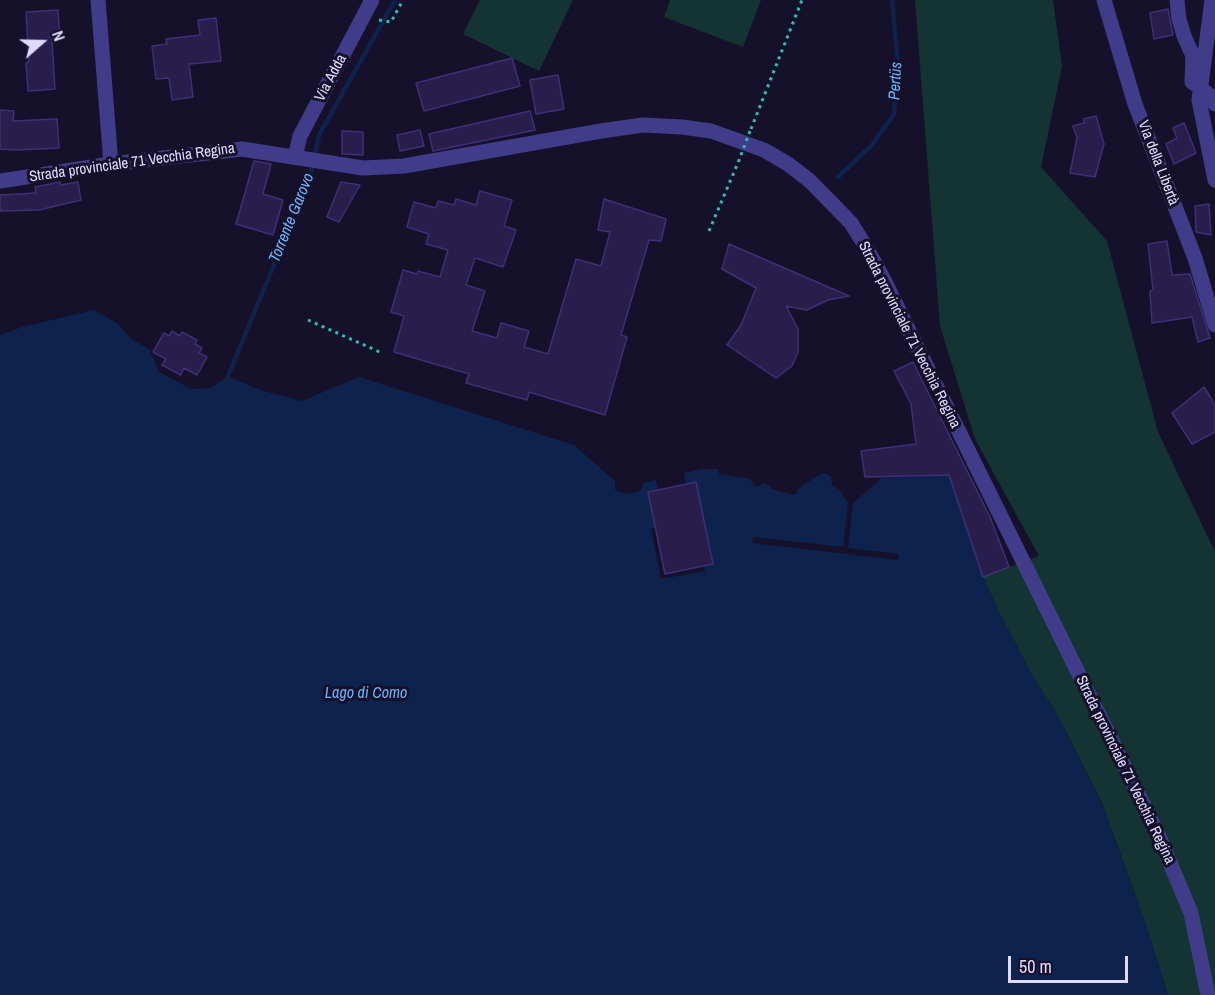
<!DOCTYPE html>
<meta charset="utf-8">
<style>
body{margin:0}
#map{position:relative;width:1215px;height:995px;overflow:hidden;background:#16112a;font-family:"Archivo Narrow",sans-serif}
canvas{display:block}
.north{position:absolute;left:12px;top:12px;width:60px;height:60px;-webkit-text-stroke:4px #16112a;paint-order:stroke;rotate:70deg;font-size:16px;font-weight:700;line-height:24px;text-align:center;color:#e0daff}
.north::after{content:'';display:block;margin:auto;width:21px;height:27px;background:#e0daff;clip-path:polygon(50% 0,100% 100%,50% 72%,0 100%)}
.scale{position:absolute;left:1008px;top:956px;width:120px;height:27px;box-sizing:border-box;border:3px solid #e0daff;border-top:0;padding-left:8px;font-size:18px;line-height:21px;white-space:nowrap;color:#e0daff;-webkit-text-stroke:4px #16112a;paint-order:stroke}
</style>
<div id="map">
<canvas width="1215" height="995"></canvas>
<div class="north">N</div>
<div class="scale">50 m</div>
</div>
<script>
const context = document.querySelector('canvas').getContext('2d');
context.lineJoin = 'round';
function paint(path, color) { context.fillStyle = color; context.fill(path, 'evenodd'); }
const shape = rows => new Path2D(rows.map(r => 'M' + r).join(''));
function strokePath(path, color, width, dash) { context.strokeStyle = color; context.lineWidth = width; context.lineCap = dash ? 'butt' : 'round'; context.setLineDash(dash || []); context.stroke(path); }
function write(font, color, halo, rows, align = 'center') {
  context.font = font + ' "Archivo Narrow",sans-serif'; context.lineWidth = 6; context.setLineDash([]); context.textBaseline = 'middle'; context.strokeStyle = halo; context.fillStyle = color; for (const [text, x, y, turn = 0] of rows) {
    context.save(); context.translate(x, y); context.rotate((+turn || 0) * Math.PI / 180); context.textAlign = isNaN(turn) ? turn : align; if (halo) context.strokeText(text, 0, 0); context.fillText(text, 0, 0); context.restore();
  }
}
const green = shape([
 [480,0,573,0,539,71,463,34],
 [670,0,761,0,743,47,664,17],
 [915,0,1053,0,1062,66,1041,167,1107,241,1158,432,1215,552,1215,995,1168,995,1146,925,1102,803,1058,716,1032,675,997,608,983,577,1039,556,975,439,940,326]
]);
const water = shape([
 [94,310,117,323,131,339,149,349,159,372,191,389,211,388,228,376,260,390,302,401,359,377,574,445,615,481,615,490,627,494,640,491,644,483,656,480,658,490,648,492,656,527,651,529,661,579,705,571,704,566,713,564,696,482,686,484,684,473,703,469,718,469,719,474,750,479,754,486,760,486,762,483,771,486,771,489,795,495,799,488,817,476,825,473,831,476,832,486,839,489,848,503,853,503,882,478,931,476,927,450,945,448,951,481,983,577,997,608,1032,675,1058,716,1102,804,1146,925,1168,995,0,995,0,335,22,327]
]);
const pier = shape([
 [848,503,853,503,848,548,899,554,898,560,752,543,753,537,843,547]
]);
const stream = shape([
 [838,177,872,145,894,114,898,65,892,0],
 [228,376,310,178,319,135,395,0]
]);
const building = shape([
 [1168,9,1173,35,1154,39,1150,13,1168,9],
 [58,10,60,39,52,39,55,89,28,91,26,63,29,62,26,12,58,10],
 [216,18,221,61,189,64,193,97,172,100,169,78,156,79,152,46,167,44,166,39,200,35,198,20,216,18],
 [512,58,520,86,424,111,416,83,512,58],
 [558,75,564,109,536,114,530,80,558,75],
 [0,110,14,111,13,121,57,119,59,148,16,150,0,149,0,110],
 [530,111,535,130,433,151,429,134,530,111],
 [1096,116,1104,144,1095,177,1070,173,1077,138,1073,126,1084,123,1084,119,1096,116],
 [1184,123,1196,153,1174,164,1166,144,1177,138,1173,128,1184,123],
 [420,130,424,146,400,151,397,135,420,130],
 [342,131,363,132,363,155,342,154,342,131],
 [254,161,271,164,263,194,283,200,273,235,236,224,254,161],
 [60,182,61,185,78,182,81,200,39,210,0,211,0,195,36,193,35,187,60,182],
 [341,182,360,185,339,222,327,217,341,182],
 [480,191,512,200,504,226,516,230,503,267,475,258,466,285,485,291,472,331,497,338,501,323,529,331,524,347,548,354,576,259,601,266,610,232,598,230,604,199,666,219,661,241,649,240,621,335,627,337,605,415,529,392,527,400,466,383,469,374,394,352,404,316,391,312,403,270,417,274,418,271,440,277,448,250,426,244,429,234,407,227,414,202,436,208,438,201,454,205,456,199,476,205,480,191],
 [1209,204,1211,235,1196,232,1195,206,1209,204],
 [1167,241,1172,275,1190,274,1210,338,1198,342,1192,317,1152,323,1150,291,1153,290,1148,244,1167,241],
 [729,244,849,296,828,300,807,310,786,306,798,329,798,352,792,366,776,378,727,345,741,325,756,288,722,269,729,244],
 [172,331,180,336,182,332,197,340,195,344,202,348,199,353,207,357,197,375,184,368,181,375,162,365,166,359,153,352,164,333,169,336,172,331],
 [913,362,990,517,1009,567,983,577,949,475,865,477,861,451,916,444,911,404,894,371,913,362],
 [1204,387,1215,405,1215,432,1192,444,1172,413,1204,387],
 [696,482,713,564,665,574,648,492,696,482]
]);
const path = shape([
 [379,20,391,22,403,0],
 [751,129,802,0],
 [709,231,740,158],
 [308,320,382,353]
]);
const minor = shape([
 [98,0,111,164],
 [1104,0,1135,104,1195,258,1215,325],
 [1177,0,1179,19,1184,36,1193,56,1192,82,1211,96,1215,104],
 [1212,0,1199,100,1215,180],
 [295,157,300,136,372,0],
 [0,181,111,164,242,149,363,168,404,166,601,131,643,125,682,127,711,131,764,150,788,164,810,181,851,223,866,247,882,276,1158,834,1191,913,1208,995]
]);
const pathBridge = shape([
 [741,155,750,131]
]);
const streetNames = [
 ["Via Adda",331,78,-62],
 ["Strada provinciale 71 Vecchia Regina",132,163,-8],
 ["Via della Libertà",1158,163,69],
 ["Strada provinciale 71 Vecchia Regina",909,335,63],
 ["Strada provinciale 71 Vecchia Regina",1125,770,64]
];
const waterNames = [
 ["Pertüs",896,81,-87],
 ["Torrente Garovo",292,218,-68],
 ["Lago di Como",366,694]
];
paint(green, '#143434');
paint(water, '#0d234d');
paint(pier, '#16112a');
strokePath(stream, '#0d234d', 4.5);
paint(building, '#281d4b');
strokePath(building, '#3f2f77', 1.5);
strokePath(path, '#31bcb7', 3, [3, 4.5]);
strokePath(minor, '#413c89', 15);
strokePath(pathBridge, '#31bcb7', 3, [3, 4.5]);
write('15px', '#e0daff', '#16112a', streetNames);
write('italic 16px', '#69b5fe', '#16112a', waterNames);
</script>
